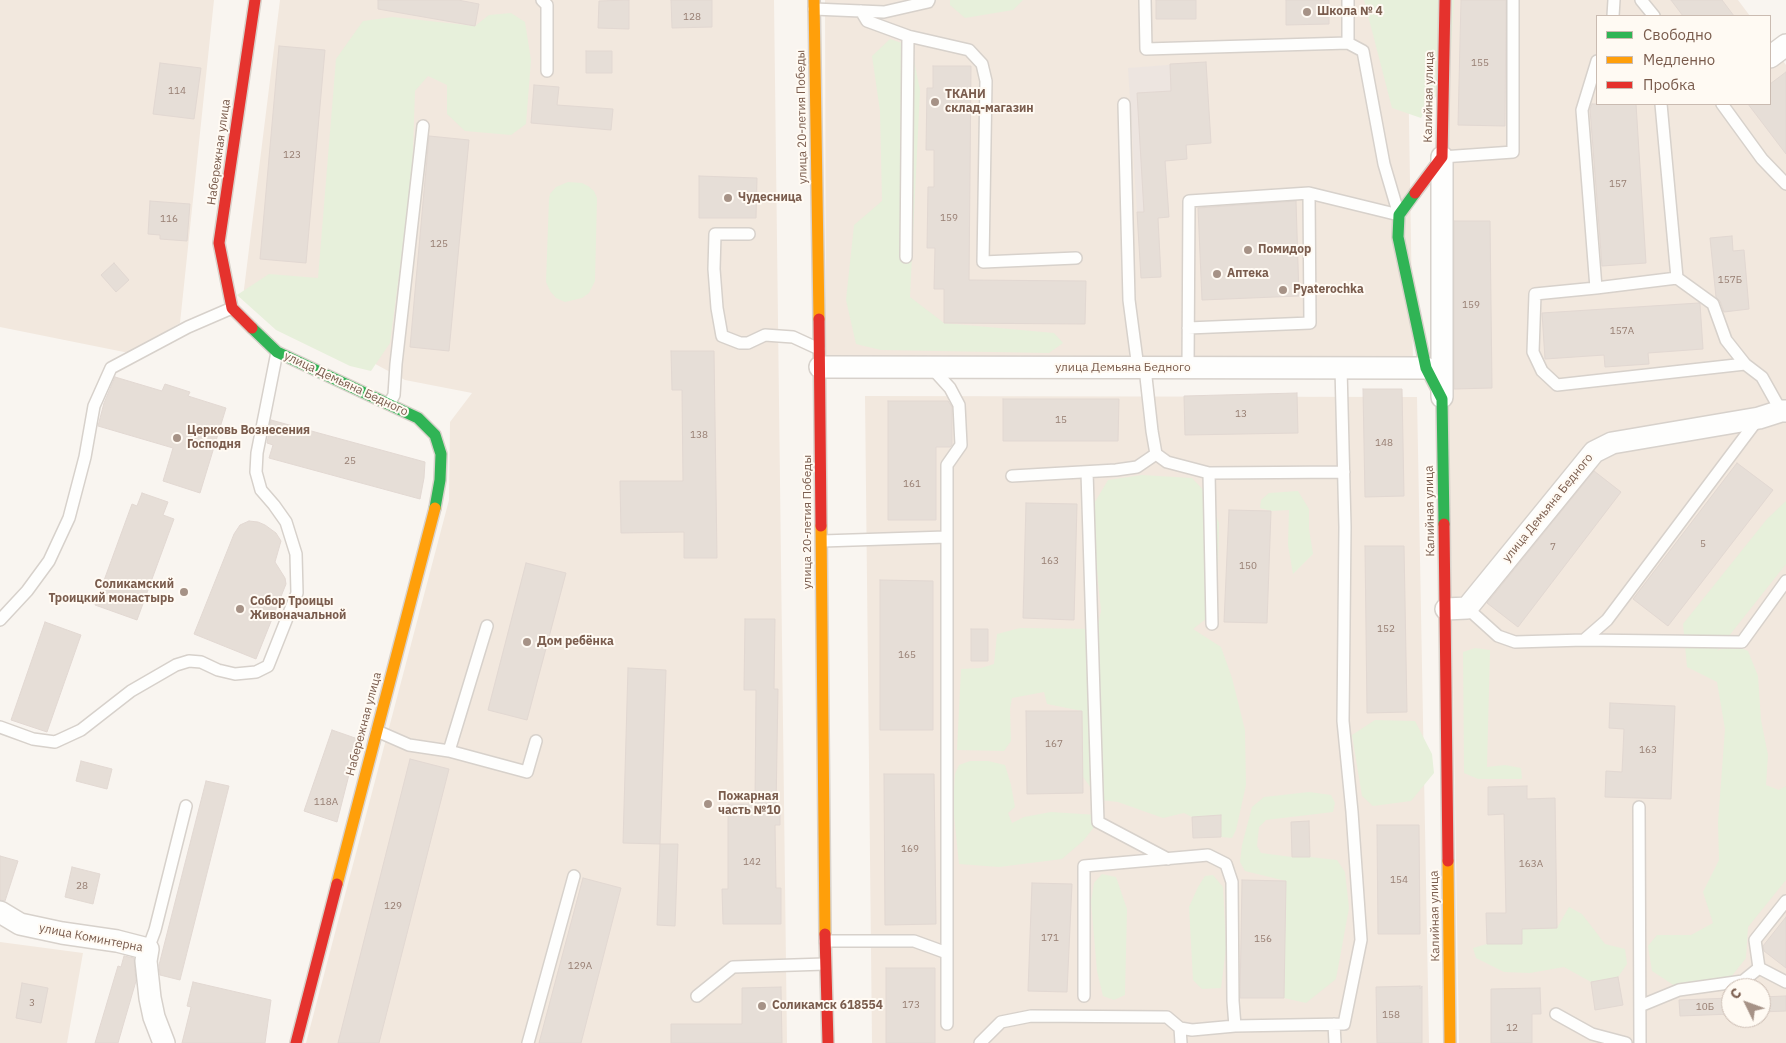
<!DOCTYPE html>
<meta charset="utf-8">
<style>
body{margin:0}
#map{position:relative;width:1786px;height:1043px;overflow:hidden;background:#f9f5f0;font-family:"IBM Plex Sans",sans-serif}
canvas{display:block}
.legend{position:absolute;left:1596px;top:15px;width:175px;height:90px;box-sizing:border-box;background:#fffaf3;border:1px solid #cabbb1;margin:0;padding:6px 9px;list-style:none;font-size:15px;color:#7a5c4d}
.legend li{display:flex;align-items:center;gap:10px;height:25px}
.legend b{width:25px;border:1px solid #cabbb1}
.north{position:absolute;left:1721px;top:978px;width:50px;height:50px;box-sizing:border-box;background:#fffaf3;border:1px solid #cabbb1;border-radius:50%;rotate:312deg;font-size:14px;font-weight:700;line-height:20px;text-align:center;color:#7a5c4d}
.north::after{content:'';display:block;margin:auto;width:18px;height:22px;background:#a69286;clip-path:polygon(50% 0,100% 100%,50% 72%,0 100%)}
</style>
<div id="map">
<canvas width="1786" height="1043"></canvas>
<ul class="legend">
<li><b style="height:6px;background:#30b455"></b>Свободно</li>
<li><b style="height:6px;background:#ff9f0a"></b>Медленно</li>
<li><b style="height:6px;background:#e5322d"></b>Пробка</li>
</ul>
<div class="north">С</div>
</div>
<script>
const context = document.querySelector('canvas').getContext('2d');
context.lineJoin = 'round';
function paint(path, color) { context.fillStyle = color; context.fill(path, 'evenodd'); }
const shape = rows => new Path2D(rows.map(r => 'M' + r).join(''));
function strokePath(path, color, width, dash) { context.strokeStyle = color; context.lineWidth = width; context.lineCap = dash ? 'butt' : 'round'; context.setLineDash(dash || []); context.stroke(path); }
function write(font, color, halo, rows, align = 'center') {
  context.font = font + ' "IBM Plex Sans",sans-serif'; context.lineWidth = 4; context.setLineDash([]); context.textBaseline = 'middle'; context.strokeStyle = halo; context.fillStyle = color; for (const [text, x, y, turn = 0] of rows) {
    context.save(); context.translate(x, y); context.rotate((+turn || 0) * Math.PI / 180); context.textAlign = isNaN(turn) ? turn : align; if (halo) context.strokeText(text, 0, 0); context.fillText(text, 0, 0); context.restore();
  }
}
const residential = shape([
 [0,0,214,0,180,323,129,353,0,327],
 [280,0,774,0,787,1043,306,1043,449,500,450,422,472,393,405,380,314,331,243,297],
 [825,0,1407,0,1413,363,826,362],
 [1442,0,1738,0,1750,16,1597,16,1597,104,1770,104,1770,43,1786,65,1786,1043,1459,1043],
 [1731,988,1761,988,1761,1018,1731,1018],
 [865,396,1417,397,1429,1043,872,1043],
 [0,942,83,953,67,1043,0,1043]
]);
const industrial = shape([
 [1206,62,1211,143,1187,145,1187,159,1166,161,1169,217,1158,218,1161,277,1141,278,1128,68]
]);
const green = shape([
 [950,0,1023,0,1013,10,965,18,950,5],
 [1364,0,1454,0,1449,85,1428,104,1421,118,1392,108],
 [511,13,525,22,531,60,526,124,511,135,465,131,447,114,447,85,428,76,415,91,412,177,390,343,371,371,350,366,276,330,237,295,269,274,318,278,336,59,363,21,393,17,475,26,489,15],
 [890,39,911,46,920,90,910,297,944,323,1054,333,1063,343,1049,353,881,350,856,344,846,300,854,225,882,201,880,111,872,56],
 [568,182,582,183,588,186,594,191,597,198,595,281,589,293,582,298,565,302,556,298,550,291,546,282,549,199,550,194,556,187],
 [1142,475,1192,478,1208,495,1219,523,1217,610,1193,629,1221,647,1232,678,1245,730,1246,785,1236,830,1232,838,1221,837,1220,815,1192,817,1184,813,1163,818,1118,802,1100,800,1083,777,1082,711,1047,704,1044,692,1012,698,1010,709,1011,741,1004,751,957,750,961,669,981,668,994,664,997,634,1020,628,1097,629,1101,611,1095,551,1095,502,1108,480],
 [1298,491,1309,509,1309,529,1313,554,1293,574,1288,545,1289,510,1271,511,1260,508,1261,500,1269,493],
 [1786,501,1786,564,1717,651,1732,644,1748,651,1758,676,1761,720,1768,755,1766,785,1779,790,1786,786,1786,880,1748,927,1746,958,1731,977,1675,986,1652,971,1648,946,1657,935,1691,935,1713,923,1703,892,1719,860,1718,822,1725,729,1717,682,1687,667,1683,624,1767,519],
 [1475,648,1490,650,1487,767,1505,765,1521,768,1522,779,1478,779,1464,773,1463,652],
 [1375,720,1415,721,1432,754,1434,773,1411,801,1373,806,1362,796,1352,735],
 [970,761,988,761,1005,765,1011,785,1015,807,1008,813,1012,823,1024,817,1051,812,1097,815,1098,822,1084,840,1062,859,999,867,959,864,953,806,955,774,959,765],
 [1309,792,1331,795,1335,803,1333,812,1266,820,1259,827,1257,846,1261,853,1292,857,1310,857,1337,860,1345,872,1349,908,1336,979,1306,1003,1284,998,1286,881,1245,871,1240,862,1242,845,1252,807,1264,797],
 [1102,874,1116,877,1127,909,1125,995,1114,1000,1103,996,1097,971,1091,902,1094,883],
 [1213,875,1223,887,1226,948,1221,988,1202,989,1193,980,1189,907,1198,887,1205,876],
 [1569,907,1582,914,1605,944,1625,949,1627,964,1618,977,1591,982,1564,967,1530,973,1504,972,1476,958,1473,948,1487,944,1522,944,1522,929,1557,928]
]);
const building = shape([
 [378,0,458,0,479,4,475,26,378,9,378,0],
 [629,0,629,29,598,28,599,1,629,0],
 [671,0,712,0,712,27,672,28,671,0],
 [1156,0,1196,0,1196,19,1156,19,1156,0],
 [1286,0,1329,0,1329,24,1286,25,1286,0],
 [1461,0,1506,0,1505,126,1458,125,1461,0],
 [1671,0,1722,0,1734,16,1683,16,1671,0],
 [279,46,325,50,306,263,260,259,279,46],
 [586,51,612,51,612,73,586,73,586,51],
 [1206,62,1211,143,1186,145,1187,159,1165,161,1169,217,1158,218,1161,277,1141,278,1137,212,1144,212,1137,93,1171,91,1170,64,1206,62],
 [160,63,201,68,194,119,153,114,160,63],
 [933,66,971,66,969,280,1086,281,1085,324,944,323,944,289,934,289,935,248,927,248,928,187,934,187,934,150,926,150,927,88,933,88,933,66],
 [1786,72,1786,154,1748,104,1770,104,1770,84,1786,72],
 [534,85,559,87,557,105,613,109,611,130,531,123,534,85],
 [1592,104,1636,104,1646,263,1602,266,1590,109,1592,104],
 [429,136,469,140,449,351,410,347,429,136],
 [699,176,757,178,756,218,699,218,699,176],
 [150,201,190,204,187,241,160,239,160,235,148,234,150,201],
 [1296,201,1299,296,1202,300,1198,208,1296,201],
 [1454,221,1490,221,1492,388,1454,389,1454,221],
 [1732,236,1733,251,1744,250,1749,309,1724,312,1720,301,1716,297,1710,238,1732,236],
 [114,263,129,280,116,292,101,275,114,263],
 [1699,303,1700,304,1703,349,1648,353,1649,364,1605,367,1604,355,1545,359,1542,313,1699,303],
 [671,351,714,351,717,558,684,558,684,532,621,533,620,481,683,481,682,390,672,390,671,351],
 [115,377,162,391,165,384,190,392,188,396,226,408,200,493,163,481,173,448,98,426,104,403,115,377],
 [1363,389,1402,389,1404,496,1365,497,1363,389],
 [1297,393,1298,433,1185,435,1184,396,1297,393],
 [1003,399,1119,399,1118,441,1003,441,1003,399],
 [888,401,948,401,952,407,952,445,950,447,936,447,936,520,888,520,888,401],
 [271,420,425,462,424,478,420,499,269,458,273,445,267,443,271,420],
 [1737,463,1773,490,1668,626,1633,599,1737,463],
 [1594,471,1621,492,1518,627,1487,603,1594,471],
 [142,493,168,502,163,515,174,519,137,620,95,605,132,504,137,506,142,493],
 [1026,503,1077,504,1074,620,1023,618,1026,503],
 [1229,510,1271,511,1267,623,1224,622,1229,510],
 [249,521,258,522,265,525,276,533,281,541,275,562,285,578,286,584,256,659,194,634,234,534,240,525,249,521],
 [1365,546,1404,546,1407,712,1367,713,1365,546],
 [526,563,566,573,527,720,488,710,526,563],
 [880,580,933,581,933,730,880,730,880,580],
 [745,619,775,619,774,689,778,689,776,808,780,808,780,825,775,825,776,888,781,888,781,924,723,924,722,889,728,889,728,804,755,804,756,690,744,690,745,619],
 [45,622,81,635,47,732,11,720,45,622],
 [971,629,988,629,988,661,971,661,971,629],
 [628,668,666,670,660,844,623,843,628,668],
 [1610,703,1675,706,1671,799,1605,797,1606,771,1622,772,1624,729,1609,728,1610,703],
 [1026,711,1082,711,1083,793,1027,794,1026,711],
 [332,730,358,739,337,822,304,811,332,730],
 [410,759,449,769,379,1043,338,1043,410,759],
 [81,761,112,769,107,789,76,781,81,761],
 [884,774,934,774,936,924,885,925,884,774],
 [206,781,229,786,180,980,160,975,159,965,206,781],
 [1527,786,1527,799,1555,798,1557,928,1522,929,1522,944,1487,944,1486,913,1506,913,1504,814,1488,815,1488,787,1527,786],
 [1221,815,1221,837,1193,838,1192,817,1221,815],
 [1309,821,1310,857,1292,857,1291,822,1309,821],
 [1377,825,1419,825,1420,934,1378,934,1377,825],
 [660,844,678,844,675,926,657,925,660,844],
 [0,856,18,861,5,901,0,900,0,856],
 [72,867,100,874,93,904,65,897,72,867],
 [583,878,621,888,581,1043,539,1043,583,878],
 [1242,880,1286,881,1284,998,1240,998,1242,880],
 [1032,883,1072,884,1067,992,1028,991,1032,883],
 [1786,917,1786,968,1764,951,1763,946,1786,917],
 [124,956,134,958,136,981,118,1043,95,1043,118,966,121,967,124,956],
 [886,968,935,968,935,1043,886,1043,886,968],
 [1618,977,1623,1005,1595,1010,1591,982,1618,977],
 [193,982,271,1000,265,1043,182,1043,191,1007,187,1006,193,982],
 [22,983,48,988,41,1023,16,1018,22,983],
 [1420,986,1420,989,1422,986,1422,1043,1377,1043,1376,987,1420,986],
 [781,987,782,1043,671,1043,671,1024,742,1024,742,988,781,987],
 [1540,988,1541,1014,1532,1014,1532,1043,1491,1043,1491,989,1540,988],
 [1786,996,1786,1011,1761,1012,1761,997,1786,996],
 [1731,998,1731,1014,1680,1016,1679,1000,1731,998]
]);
const lane = shape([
 [542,0,547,5,547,71],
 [1145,0,1146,49,1348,43,1363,51,1384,164,1399,215,1309,193,1189,201,1188,368],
 [1641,0,1654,16],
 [814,9,884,12,928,2,929,0],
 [861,11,867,21,908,36,969,50,982,64,986,81,983,262,1076,258],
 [1613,16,1614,0],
 [1348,43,1348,0],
 [1124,104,1129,300,1138,368],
 [1661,104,1677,278],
 [1722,104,1762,159,1786,184],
 [1442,157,1513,152,1513,0],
 [749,234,715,234,714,269,717,308,722,336,740,343,748,343,765,335,793,337,819,349],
 [906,257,908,36],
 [1596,288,1582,110,1597,61],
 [1188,328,1310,323,1309,193],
 [1745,364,1726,340,1713,304,1677,278,1596,288,1535,294,1533,352,1542,371,1557,385,1745,364,1762,377,1781,411],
 [931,367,950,388,959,405,961,445,947,465,947,1024],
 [1145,368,1152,431,1156,454,1167,462,1209,473,1344,472],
 [389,404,394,395,396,364,423,126],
 [1087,472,1098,822,1168,859],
 [1209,473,1212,624],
 [1012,476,1116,470,1137,467,1156,454],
 [822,541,946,537],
 [1467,608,1498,636,1515,642,1584,640,1607,620,1758,419],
 [0,620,27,591,49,561,69,518,85,457,94,406,111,368,188,327,232,308],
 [1584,640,1742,642,1786,581],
 [0,727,33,739,55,742,81,730,131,691,176,665,189,661,201,662,218,670,235,674,256,672,268,666,297,593,296,554,286,522,274,505,261,490,256,472,257,453,277,352],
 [377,731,409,745,449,751,527,772,536,741],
 [449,751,487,626],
 [1639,807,1640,1043],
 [825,941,914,941,947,953],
 [148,949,155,930,186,806],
 [1759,968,1755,940,1786,901],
 [1759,968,1786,982],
 [697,996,733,967,825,964],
 [1084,996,1084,866,1208,855,1226,864,1232,882,1233,1001,1235,1026],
 [1640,1006,1679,990,1743,981,1759,968],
 [1556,1014,1592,1034,1626,1043],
 [1334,1024,1335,1043],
 [1180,1028,1181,1043],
 [528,1043,574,876],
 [980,1043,1001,1022,1031,1016,1167,1017,1180,1028,1192,1030,1235,1026,1344,1024,1361,940,1352,812,1343,721,1345,527,1341,368]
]);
const street = shape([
 [1770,57,1786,45],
 [1442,157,1442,397],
 [820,367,1426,368],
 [1446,609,1467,608,1594,452,1612,443,1759,418,1781,411,1786,411],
 [0,912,20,924,62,933,117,941,148,949,146,961,150,998,154,1017,164,1043]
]);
const fast = shape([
 [1415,193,1399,215,1398,237,1426,368,1442,399,1444,524],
 [252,328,277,352,418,418,435,435,441,454,440,480,435,508]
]);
const slow = shape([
 [814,0,819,319],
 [821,526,825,934],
 [1448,861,1450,1043],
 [337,884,435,508]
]);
const jam = shape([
 [1415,193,1442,157,1445,0],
 [819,319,821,526],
 [252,328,232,308,219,243,255,0],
 [1444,524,1448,861],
 [825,934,828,1043],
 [296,1043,337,884]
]);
const markers = [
 [1307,12,5,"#a69286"],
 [935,102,5,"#a69286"],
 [728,198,5,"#a69286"],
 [1248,250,5,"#a69286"],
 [1217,274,5,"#a69286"],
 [1283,290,5,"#a69286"],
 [177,438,5,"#a69286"],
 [184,592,5,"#a69286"],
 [240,609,5,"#a69286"],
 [527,642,5,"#a69286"],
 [708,804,5,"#a69286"],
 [762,1006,5,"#a69286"]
];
const numberNames = [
 ["128",692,17],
 ["155",1480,63],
 ["114",177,91],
 ["123",292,155],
 ["157",1618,184],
 ["159",949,218],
 ["116",169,219],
 ["125",439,244],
 ["157Б",1730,280],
 ["159",1471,305],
 ["157А",1622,331],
 ["13",1241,414],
 ["15",1061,420],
 ["138",699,435],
 ["148",1384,443],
 ["25",350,461],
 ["161",912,484],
 ["5",1703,544],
 ["7",1553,547],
 ["163",1050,561],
 ["150",1248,566],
 ["152",1386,629],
 ["165",907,655],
 ["167",1054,744],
 ["163",1648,750],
 ["118А",326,802],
 ["169",910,849],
 ["142",752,862],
 ["163А",1531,864],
 ["154",1399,880],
 ["28",82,886],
 ["129",393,906],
 ["171",1050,938],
 ["156",1263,939],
 ["129А",580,966],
 ["3",32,1003],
 ["173",911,1005],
 ["10Б",1705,1007],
 ["158",1391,1015],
 ["12",1512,1028]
];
const poiNames = [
 ["Школа № 4",1317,12],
 ["ТКАНИ",945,95],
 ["склад-магазин",945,109],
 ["Чудесница",738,198],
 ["Помидор",1258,250],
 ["Аптека",1227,274],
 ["Pyaterochka",1293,290],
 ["Церковь Вознесения",187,431],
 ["Господня",187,445],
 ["Соликамский",174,585,"right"],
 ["Троицкий монастырь",174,599,"right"],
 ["Собор Троицы",250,602],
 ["Живоначальной",250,616],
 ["Дом ребёнка",537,642],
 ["Пожарная",718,797],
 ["часть №10",718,811],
 ["Соликамск 618554",772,1006]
];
const streetNames = [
 ["Калийная улица",1429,97,-89],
 ["улица 20-летия Победы",802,117,-91],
 ["Набережная улица",219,152,-82],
 ["улица Демьяна Бедного",1123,368],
 ["улица Демьяна Бедного",346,384,25],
 ["улица Демьяна Бедного",1548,508,-51],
 ["Калийная улица",1430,511,-91],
 ["улица 20-летия Победы",808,522,-90],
 ["Набережная улица",364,724,-75],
 ["Калийная улица",1435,916,-91],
 ["улица Коминтерна",91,938,11]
];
paint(residential, '#f2e8de');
paint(industrial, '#ede5e0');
paint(green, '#e7f0db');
paint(building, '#e6ded7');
strokePath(building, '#e2d8d2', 1);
strokePath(lane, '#d7d1cb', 14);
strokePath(street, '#d7d1cb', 24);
strokePath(fast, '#d9d2cb', 14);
strokePath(slow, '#d9d2cb', 14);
strokePath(jam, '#d9d2cb', 14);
strokePath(lane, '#fefefd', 11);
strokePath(street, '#fefefd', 21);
strokePath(fast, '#30b455', 11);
strokePath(slow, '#ff9f0a', 11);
strokePath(jam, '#e5322d', 11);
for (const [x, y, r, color] of markers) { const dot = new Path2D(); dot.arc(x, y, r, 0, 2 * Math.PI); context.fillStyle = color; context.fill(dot); strokePath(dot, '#fffaf3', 2); }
write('10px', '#977e72', null, numberNames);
write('bold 12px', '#7a5c4d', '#fffaf3', poiNames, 'left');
write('12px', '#7a5c4d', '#fffaf3', streetNames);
</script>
